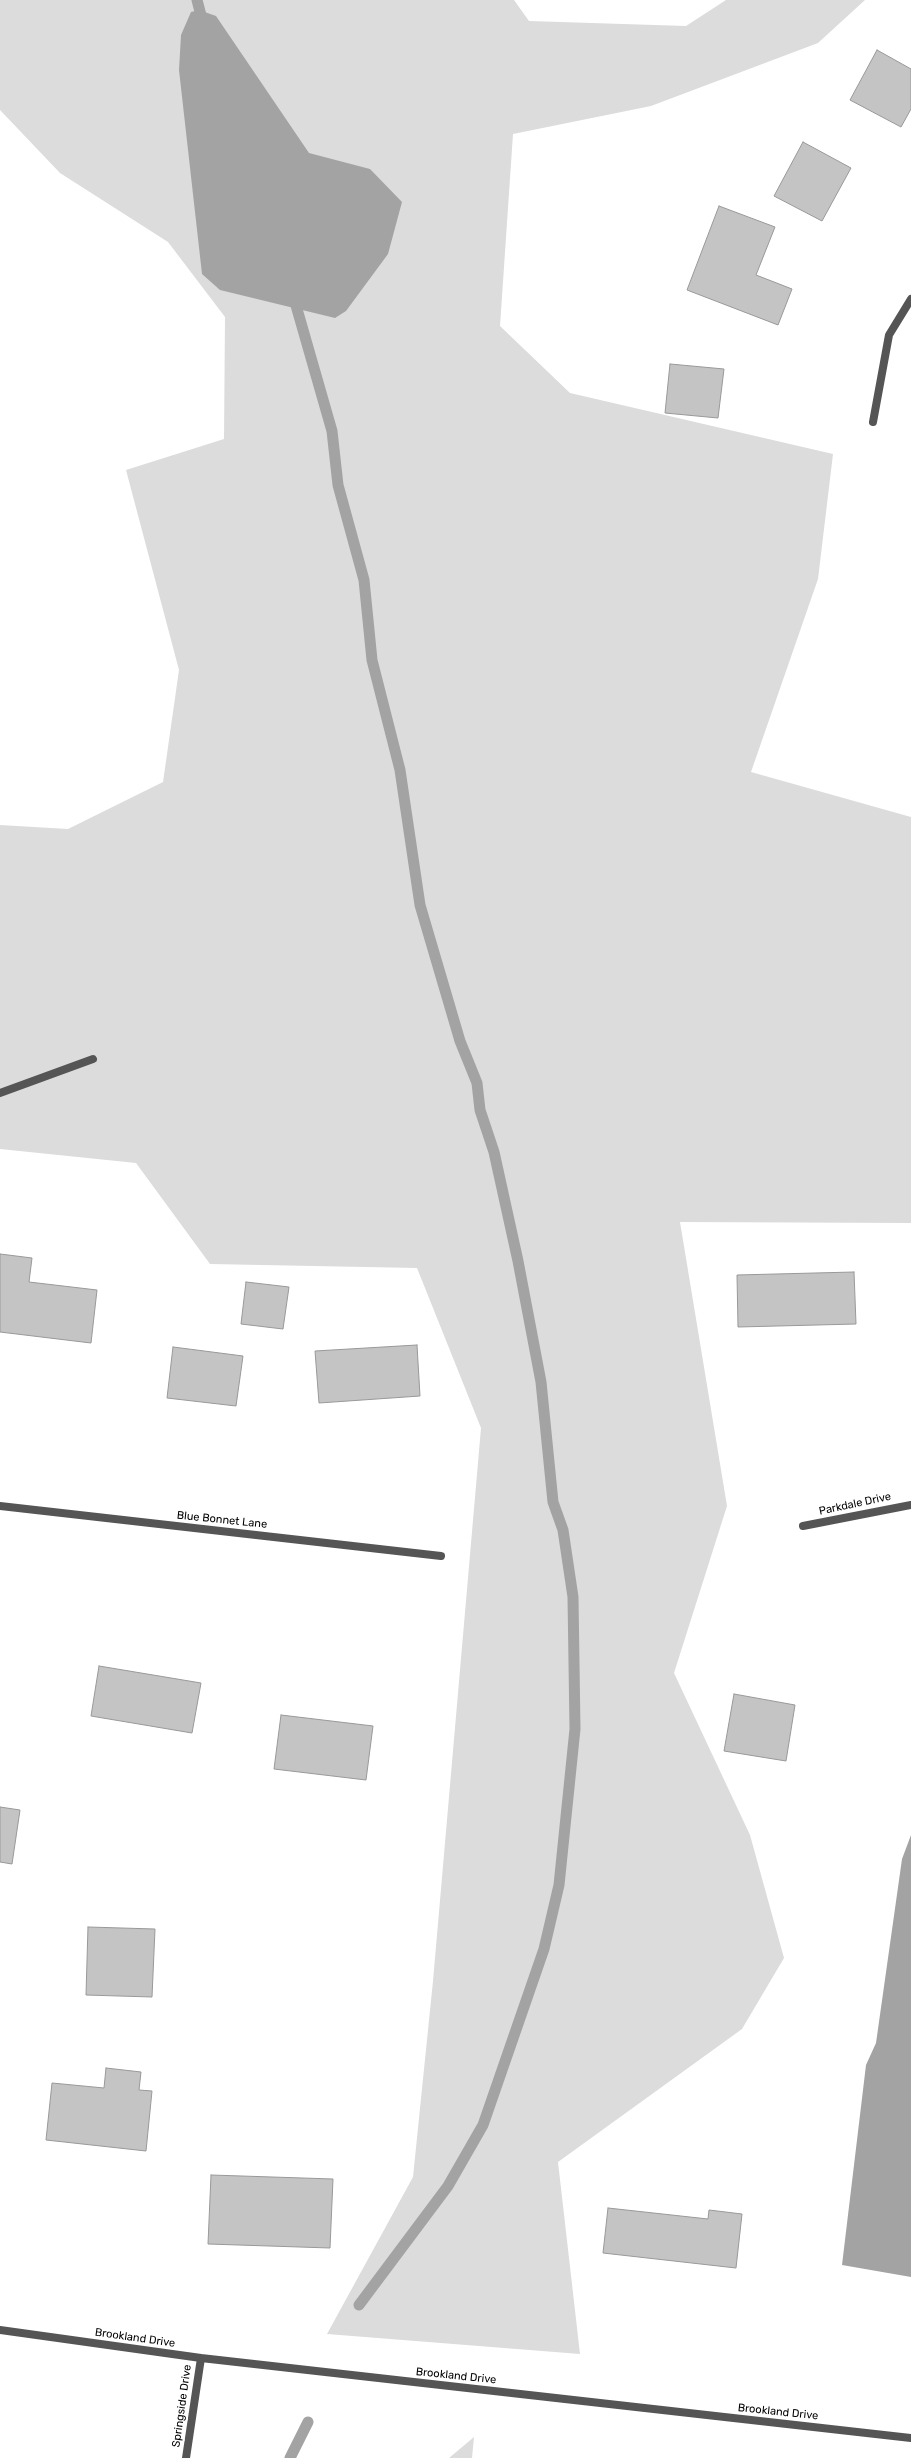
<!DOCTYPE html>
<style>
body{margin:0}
canvas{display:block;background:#fff}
</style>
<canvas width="911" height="2458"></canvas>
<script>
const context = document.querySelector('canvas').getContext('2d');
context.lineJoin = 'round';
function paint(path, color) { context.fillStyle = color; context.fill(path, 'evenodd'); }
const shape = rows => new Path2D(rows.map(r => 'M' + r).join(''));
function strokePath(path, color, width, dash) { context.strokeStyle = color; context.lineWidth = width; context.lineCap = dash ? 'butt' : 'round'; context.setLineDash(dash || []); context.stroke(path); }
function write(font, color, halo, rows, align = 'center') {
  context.font = font + ' Rubik,sans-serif'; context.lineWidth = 4; context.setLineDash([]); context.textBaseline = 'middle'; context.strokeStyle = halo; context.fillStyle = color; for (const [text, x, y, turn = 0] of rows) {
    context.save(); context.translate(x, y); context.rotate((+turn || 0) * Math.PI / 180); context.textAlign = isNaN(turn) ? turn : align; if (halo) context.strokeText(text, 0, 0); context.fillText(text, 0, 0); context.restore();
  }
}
const green = shape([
 [0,0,514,0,529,21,686,26,726,0,865,0,818,43,651,106,513,134,500,326,570,393,833,454,818,579,751,772,911,817,911,1223,680,1222,727,1506,674,1673,750,1835,784,1958,742,2029,558,2162,580,2354,327,2334,413,2177,433,1981,481,1428,417,1268,210,1264,136,1163,0,1149,0,825,68,829,163,782,179,670,126,470,224,439,225,317,168,242,60,173,0,110],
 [474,2437,472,2458,449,2458]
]);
const water = shape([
 [199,10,216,16,309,153,370,169,402,202,388,254,346,311,335,318,220,290,202,274,179,70,181,35,191,12],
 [911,1835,911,2277,842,2265,866,2065,876,2043,902,1859]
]);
const stream = shape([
 [197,0,203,23],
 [293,295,332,431,338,485,364,580,372,660,400,770,420,905,460,1041,477,1083,480,1110,494,1152,518,1261,541,1382,553,1502,563,1530,573,1597,575,1729,559,1885,544,1949,483,2125,448,2186,359,2305],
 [290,2458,308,2422]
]);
const building = shape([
 [877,50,911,69,911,109,901,127,850,100,877,50],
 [803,142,851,168,822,221,774,196,803,142],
 [719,206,775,227,756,275,792,289,778,325,687,290,719,206],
 [670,364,724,369,718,418,665,413,670,364],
 [0,1254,32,1258,29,1282,97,1290,91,1343,0,1332,0,1254],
 [854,1272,856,1324,738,1327,737,1275,854,1272],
 [246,1282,289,1287,283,1329,241,1324,246,1282],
 [417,1345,420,1396,319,1403,315,1351,417,1345],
 [173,1347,243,1356,236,1406,167,1398,173,1347],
 [99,1666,201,1683,192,1733,91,1716,99,1666],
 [734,1694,795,1705,786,1761,724,1751,734,1694],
 [281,1715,373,1726,366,1780,274,1769,281,1715],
 [0,1807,20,1810,12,1864,0,1862,0,1807],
 [88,1927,155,1929,152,1997,86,1995,88,1927],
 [106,2068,141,2072,139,2090,152,2091,146,2151,46,2140,52,2083,104,2088,106,2068],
 [211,2175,333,2179,330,2248,208,2244,211,2175],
 [608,2208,708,2219,709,2210,742,2214,736,2268,603,2253,608,2208]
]);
const service = shape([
 [0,1093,93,1059]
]);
const minor = shape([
 [873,422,889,335,911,299],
 [0,1506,441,1556],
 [803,1526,911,1505],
 [0,2330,201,2358,911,2438],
 [186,2458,201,2358]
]);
const streetNames = [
 ["Parkdale Drive",855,1504,-12],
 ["Blue Bonnet Lane",222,1520,6],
 ["Brookland Drive",135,2338,8],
 ["Brookland Drive",456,2376,6],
 ["Springside Drive",182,2406,-82],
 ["Brookland Drive",778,2412,6]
];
paint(green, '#dcdcdc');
paint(water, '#a3a3a3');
strokePath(stream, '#a3a3a3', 11);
paint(building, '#c4c4c4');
strokePath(building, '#999', 1);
strokePath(service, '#555', 8);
strokePath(minor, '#555', 8);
write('11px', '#000', '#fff', streetNames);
</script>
